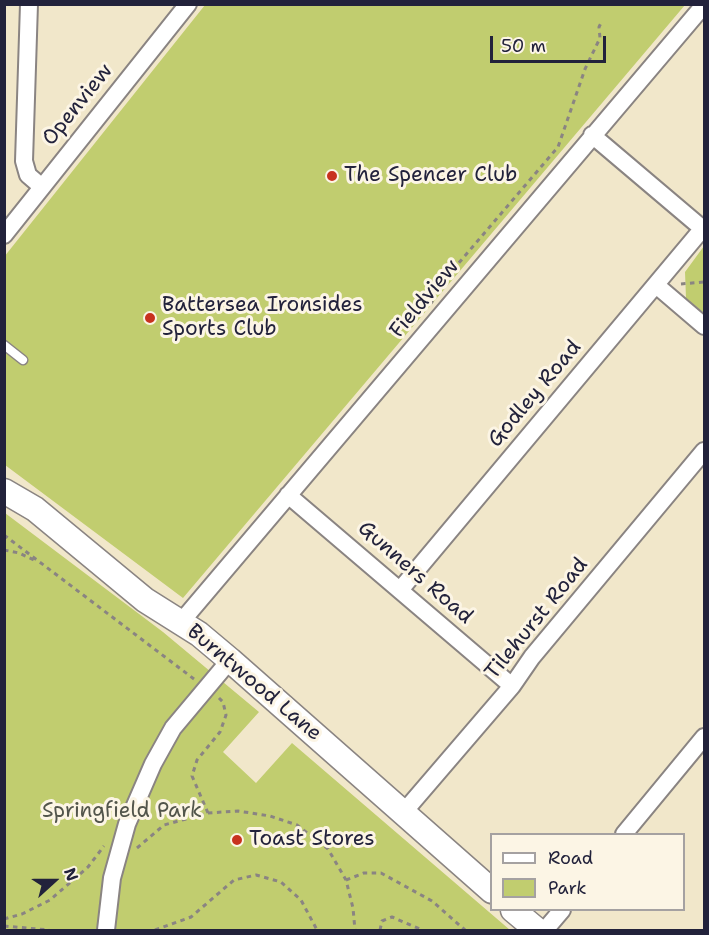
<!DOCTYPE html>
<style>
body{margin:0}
#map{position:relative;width:709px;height:935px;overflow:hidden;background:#f1e7ca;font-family:"Shantell Sans",sans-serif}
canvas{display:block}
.frame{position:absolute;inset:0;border:6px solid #22223b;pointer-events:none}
.legend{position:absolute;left:490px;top:833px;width:195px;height:78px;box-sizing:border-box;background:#fcf5e5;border:2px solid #a5a1a1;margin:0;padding:8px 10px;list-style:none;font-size:18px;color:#22223b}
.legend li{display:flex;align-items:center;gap:12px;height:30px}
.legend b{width:30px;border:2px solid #a5a1a1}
.north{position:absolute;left:24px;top:851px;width:60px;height:60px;-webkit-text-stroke:4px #fcf5e5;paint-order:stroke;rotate:69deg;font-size:16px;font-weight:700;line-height:24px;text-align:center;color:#22223b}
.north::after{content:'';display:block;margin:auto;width:21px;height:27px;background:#22223b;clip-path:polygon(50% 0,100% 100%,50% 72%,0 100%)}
.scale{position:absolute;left:490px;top:36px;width:116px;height:27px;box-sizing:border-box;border:3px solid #22223b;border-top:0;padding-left:8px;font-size:18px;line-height:21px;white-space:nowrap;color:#22223b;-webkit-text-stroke:4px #fcf5e5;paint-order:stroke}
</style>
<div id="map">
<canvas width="709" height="935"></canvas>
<div class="frame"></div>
<ul class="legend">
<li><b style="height:8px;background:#fff"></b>Road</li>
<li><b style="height:16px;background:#c1cd6f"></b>Park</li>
</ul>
<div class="north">N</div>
<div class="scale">50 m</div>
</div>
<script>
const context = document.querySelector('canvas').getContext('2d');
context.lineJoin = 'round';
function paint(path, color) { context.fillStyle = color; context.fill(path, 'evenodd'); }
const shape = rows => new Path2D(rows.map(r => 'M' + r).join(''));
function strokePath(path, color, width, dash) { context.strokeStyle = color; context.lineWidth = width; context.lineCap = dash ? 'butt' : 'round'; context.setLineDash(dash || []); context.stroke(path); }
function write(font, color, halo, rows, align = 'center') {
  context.font = font + ' "Shantell Sans",sans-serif'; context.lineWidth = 6; context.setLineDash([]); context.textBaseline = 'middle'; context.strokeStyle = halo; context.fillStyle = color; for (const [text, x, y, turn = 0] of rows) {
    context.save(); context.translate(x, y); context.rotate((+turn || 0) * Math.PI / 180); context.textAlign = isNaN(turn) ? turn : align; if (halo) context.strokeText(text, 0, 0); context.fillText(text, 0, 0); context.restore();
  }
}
const green = shape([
 [205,5,685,5,183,598,5,465,4,257],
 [704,246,704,313,686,298,685,272],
 [5,513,163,632,259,712,223,752,256,783,292,743,510,930,5,930]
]);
const path = shape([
 [681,284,704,282],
 [433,303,428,299,558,147,585,69,600,38,599,27,601,23],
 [4,535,194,679],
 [4,550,19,553,34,560],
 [208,813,192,776,197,760,220,732,226,715,223,702,219,698],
 [137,848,164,825,208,813,238,811,270,816,297,825,328,849,346,880,353,908,355,930],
 [346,880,364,873,381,873,432,901,465,930],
 [4,919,22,914,50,900,88,867,104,846],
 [4,926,49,930],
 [155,930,191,917,234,880,256,875,281,882,301,900,317,930],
 [380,930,382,921,392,917,422,930]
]);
const service = shape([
 [4,345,23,360]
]);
const minor = shape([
 [29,4,24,161,28,175,42,187],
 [592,135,703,229],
 [4,235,188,4],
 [656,285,704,326],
 [288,495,512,686],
 [400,590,704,227],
 [181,622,704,5],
 [403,813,512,686,532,657,704,451],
 [624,834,704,737],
 [106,930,112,878,127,824,153,764,173,728,230,660],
 [545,930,562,910]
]);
const secondary = shape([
 [4,491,35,509,145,600,199,634,230,660,492,891],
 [513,910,537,930]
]);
const markers = [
 [332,176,6,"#c8321e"],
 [150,318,6,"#c8321e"],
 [237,840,6,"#c8321e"]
];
const streetNames = [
 ["Openview",78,105,-51],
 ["Fieldview",425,299,-50],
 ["Godley Road",535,394,-50],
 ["Gunners Road",415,573,41],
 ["Tilehurst Road",537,619,-51],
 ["Burntwood Lane",254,683,40]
];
const poiNames = [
 ["The Spencer Club",344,176],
 ["Battersea Ironsides",162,306],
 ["Sports Club",162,330],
 ["Toast Stores",249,840]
];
const parkNames = [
 ["Springfield Park",122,812]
];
paint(green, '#c1cd6f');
strokePath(service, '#8a8482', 11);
strokePath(minor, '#8a8482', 20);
strokePath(secondary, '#8a8482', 27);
strokePath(path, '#8a8482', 3, [4.5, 4.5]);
strokePath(service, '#fff', 8);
strokePath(minor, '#fff', 16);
strokePath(secondary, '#fff', 24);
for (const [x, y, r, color] of markers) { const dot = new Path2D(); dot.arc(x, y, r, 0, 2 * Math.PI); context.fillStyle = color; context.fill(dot); strokePath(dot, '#fcf5e5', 2); }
write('21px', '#22223b', '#fcf5e5', streetNames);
write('21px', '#22223b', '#fcf5e5', poiNames, 'left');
write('21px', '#52554b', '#fcf5e5', parkNames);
</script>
